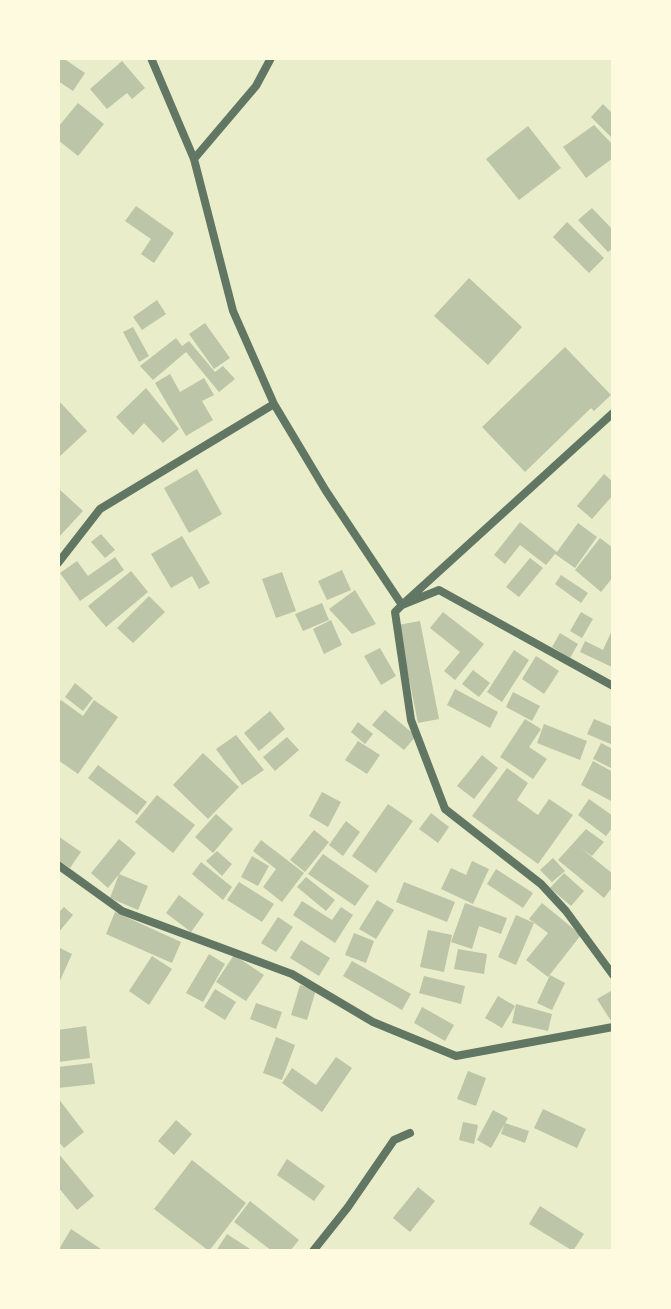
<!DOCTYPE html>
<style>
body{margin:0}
#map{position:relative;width:671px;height:1309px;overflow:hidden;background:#e9edc9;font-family:"Playfair Display",serif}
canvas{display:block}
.frame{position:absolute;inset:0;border:60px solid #fefae0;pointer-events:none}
</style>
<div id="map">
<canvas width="671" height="1309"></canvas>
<div class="frame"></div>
</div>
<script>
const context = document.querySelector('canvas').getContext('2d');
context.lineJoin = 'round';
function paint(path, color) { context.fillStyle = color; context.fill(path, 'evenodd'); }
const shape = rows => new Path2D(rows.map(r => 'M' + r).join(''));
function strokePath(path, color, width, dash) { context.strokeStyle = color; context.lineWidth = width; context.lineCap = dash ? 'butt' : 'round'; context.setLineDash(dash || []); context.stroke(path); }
const building = shape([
 [58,58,63,58,85,73,73,91,58,81],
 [122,61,145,88,132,99,127,93,107,109,90,89],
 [78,103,104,124,78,156,58,140,58,127],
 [603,104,613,114,613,139,591,117],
 [594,125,613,145,613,158,586,178,563,147],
 [528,126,561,168,519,200,486,159],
 [136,206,174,233,154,263,141,254,151,239,125,221],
 [592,208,613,230,613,248,608,252,578,220],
 [567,222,604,258,589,273,553,237],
 [469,278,522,327,488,365,434,316],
 [157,300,166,314,142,330,133,317],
 [205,323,230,358,214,369,189,334],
 [133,327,149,356,139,362,123,332],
 [176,338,182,346,189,341,215,372,223,366,235,379,219,392,186,352,153,380,140,366],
 [565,347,611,395,594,411,591,408,525,472,482,427],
 [170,374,180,392,204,378,214,395,202,401,213,420,186,436,155,383],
 [146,388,179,429,163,443,144,423,133,435,116,417],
 [58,400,87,431,58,458],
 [197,469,222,514,189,533,164,488],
 [604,474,613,482,613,495,592,519,577,506],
 [58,488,83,511,58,538],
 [520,522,557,552,578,523,597,537,575,568,555,554,546,565,520,545,505,564,494,555],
 [101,534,115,550,105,558,91,542],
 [182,536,210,583,199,589,192,576,171,588,151,554],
 [600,538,613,548,613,577,601,592,575,570],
 [115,557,124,570,80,601,60,573,77,561,88,576],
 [530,558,543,568,519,597,506,587],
 [342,570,351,590,327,600,318,581],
 [131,571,148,592,106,627,88,606],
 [282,572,296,611,276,618,262,579],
 [561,575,588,593,581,603,555,584],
 [355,590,376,624,352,634,329,609],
 [149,596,165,612,133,643,117,628],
 [322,603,329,620,303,631,295,614],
 [443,612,484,644,455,680,444,671,460,652,430,628],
 [581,612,593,619,582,638,570,631],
 [331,620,342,645,324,654,313,629],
 [420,621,439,719,418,723,398,625],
 [613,628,612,667,580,652,585,641,603,650],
 [560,633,578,644,570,658,552,647],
 [380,648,396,676,381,685,364,656],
 [514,650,529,660,502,702,487,692],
 [536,656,559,671,544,694,522,679],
 [473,670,490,683,479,697,462,684],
 [75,683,93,698,83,711,65,697],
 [455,689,498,712,490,728,447,705],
 [513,692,540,706,532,721,506,707],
 [61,700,83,716,94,700,118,717,78,774,58,760,58,704],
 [385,710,416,736,404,750,372,725],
 [270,711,285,729,259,751,244,733],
 [525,719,541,729,529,747,547,759,533,779,500,757],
 [594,719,613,727,613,745,587,734],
 [358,722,373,734,365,744,351,732],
 [544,724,587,741,580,760,537,743],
 [236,735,264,770,242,785,216,749],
 [287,737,299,750,275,771,263,757],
 [358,741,380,755,367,774,345,760],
 [601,743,613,749,613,769,593,759],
 [203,753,239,787,208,819,173,785],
 [482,755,498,768,474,799,457,786],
 [593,761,613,772,613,802,581,785],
 [98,765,147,802,137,815,88,778],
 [507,768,528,783,517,800,538,815,549,799,573,815,538,864,472,816],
 [322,792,341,802,328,827,309,816],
 [157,795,195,825,173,853,135,822],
 [589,799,613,816,613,827,606,836,578,815],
 [388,804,413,821,376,873,352,856],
 [431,813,449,827,438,843,419,829],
 [216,814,233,829,213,853,195,837],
 [346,821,360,832,343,856,329,845],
 [586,829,604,842,592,856,581,848,613,874,613,886,604,898,558,860],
 [314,830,329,842,305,872,290,860],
 [58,836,81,852,70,868,58,860],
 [119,839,136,853,108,888,91,873],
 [261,840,304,873,282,902,263,887,276,869,253,851],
 [217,851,232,864,222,876,206,861],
 [323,854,369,886,355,906,308,874],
 [252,856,269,866,258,886,241,877],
 [553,858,565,871,552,882,540,870],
 [472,861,489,869,473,904,441,889,451,868,466,875],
 [201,862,232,887,223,900,192,874],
 [496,869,533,893,523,908,487,884],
 [564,873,584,891,571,906,550,888],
 [119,874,148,886,138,910,110,898],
 [306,877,335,900,326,911,297,887],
 [239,882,274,904,262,922,227,900],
 [404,882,455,902,447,922,396,902],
 [179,895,204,914,191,932,166,913],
 [377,900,394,910,376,939,359,929],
 [302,901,332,920,341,907,353,915,335,943,293,915],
 [465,903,507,918,501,934,479,926,472,949,451,942],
 [542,903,581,935,548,977,526,960,548,933,529,919],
 [64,907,73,915,58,933,58,913],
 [115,912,181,942,172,963,106,934],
 [516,915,534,923,516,965,498,957],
 [278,917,293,927,276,952,261,943],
 [428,930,452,935,444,972,420,967],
 [354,933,374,941,366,963,345,955],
 [301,940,330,958,319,976,290,958],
 [58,947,72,954,58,985],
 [458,949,487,954,484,974,454,969],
 [209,954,225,964,203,1002,186,993],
 [234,955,264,975,246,1001,216,982],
 [152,956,172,969,149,1005,129,991],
 [352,961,411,994,402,1010,343,976],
 [550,975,565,983,552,1010,537,1003],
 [424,976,465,986,461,1004,419,993],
 [300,985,316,990,307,1020,291,1015],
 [215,989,236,1002,225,1020,204,1007],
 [611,991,613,994,613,1024,597,999],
 [498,996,515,1006,502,1028,485,1018],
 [256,1003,282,1012,276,1029,250,1019],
 [516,1004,552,1014,548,1031,512,1023],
 [422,1007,454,1025,445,1041,414,1023],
 [86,1026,90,1058,58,1062,58,1030],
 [276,1037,295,1045,282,1080,263,1073],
 [336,1057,352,1068,322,1112,282,1083,292,1068,316,1085],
 [92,1063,95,1084,58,1088,58,1067],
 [468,1071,486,1078,476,1106,457,1099],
 [58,1098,84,1132,64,1148,58,1141],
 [543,1109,586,1129,577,1148,534,1128],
 [493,1110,508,1118,491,1148,477,1140],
 [176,1120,192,1134,174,1155,158,1141],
 [463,1122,478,1125,474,1144,459,1140],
 [505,1123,529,1131,525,1143,501,1134],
 [58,1153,94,1196,77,1210,58,1187],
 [287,1159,325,1186,314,1201,277,1175],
 [192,1160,246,1203,209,1251,154,1209],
 [418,1187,435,1201,410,1232,393,1218],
 [250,1201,299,1240,290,1251,272,1251,234,1222],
 [540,1206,584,1234,573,1251,529,1224],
 [71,1229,104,1251,58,1251],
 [227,1234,253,1251,216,1251]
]);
const minor = shape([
 [151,58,194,159,233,311,274,404,326,491,402,605,395,612,411,720,445,809,541,884,566,911,613,975],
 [194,159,256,86,271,58],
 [613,413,402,605,439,590,613,686],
 [58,563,100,509,274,404],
 [58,865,122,911,292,974,373,1022,456,1056,613,1027],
 [313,1251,348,1207,394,1140,410,1133]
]);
paint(building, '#bcc5a7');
strokePath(minor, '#617663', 8);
</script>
